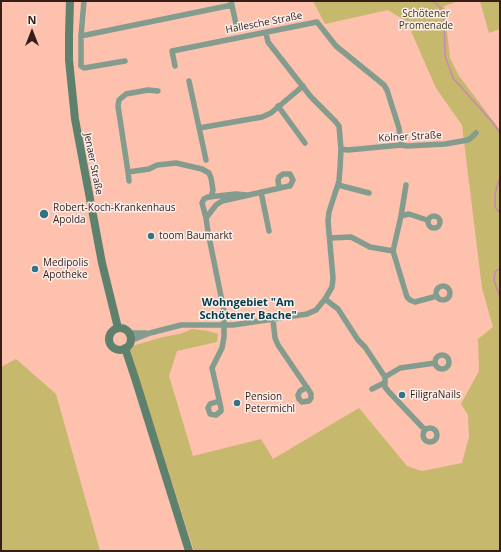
<!DOCTYPE html>
<meta charset="utf-8">
<style>
body{margin:0}
#map{position:relative;width:501px;height:552px;overflow:hidden;background:#fdc1ad;font-family:"Open Sans",sans-serif}
canvas{display:block}
.frame{position:absolute;inset:0;border:2px solid #341e17;pointer-events:none}
.north{position:absolute;left:12px;top:12px;width:40px;height:40px;-webkit-text-stroke:3px #fcefeb;paint-order:stroke;rotate:0deg;font-size:11px;font-weight:700;line-height:16px;text-align:center;color:#341e17}
.north::after{content:'';display:block;margin:auto;width:14px;height:18px;background:#341e17;clip-path:polygon(50% 0,100% 100%,50% 72%,0 100%)}
</style>
<div id="map">
<canvas width="501" height="552"></canvas>
<div class="frame"></div>
<div class="north">N</div>
</div>
<script>
const context = document.querySelector('canvas').getContext('2d');
context.lineJoin = 'round';
function paint(path, color) { context.fillStyle = color; context.fill(path, 'evenodd'); }
const shape = rows => new Path2D(rows.map(r => 'M' + r).join(''));
function strokePath(path, color, width, dash) { context.strokeStyle = color; context.lineWidth = width; context.lineCap = dash ? 'butt' : 'round'; context.setLineDash(dash || []); context.stroke(path); }
function write(font, color, halo, rows, align = 'center') {
  context.font = font + ' "Open Sans",sans-serif'; context.lineWidth = 3; context.setLineDash([]); context.textBaseline = 'middle'; context.strokeStyle = halo; context.fillStyle = color; for (const [text, x, y, turn = 0] of rows) {
    context.save(); context.translate(x, y); context.rotate((+turn || 0) * Math.PI / 180); context.textAlign = isNaN(turn) ? turn : align; if (halo) context.strokeText(text, 0, 0); context.fillText(text, 0, 0); context.restore();
  }
}
const green = shape([
 [313,1,459,1,444,6,450,58,459,76,500,130,500,551,194,551,130,351,132,346,163,337,180,334,192,329,208,331,218,334,217,342,177,351,169,376,193,456,261,439,273,459,359,408,407,466,422,471,462,463,469,437,468,415,461,404,479,371,478,339,493,327,482,288,462,125,436,88,407,22,388,10,325,24],
 [480,1,500,1,500,29,489,33],
 [16,359,56,394,100,551,1,551,1,367]
]);
const stream = shape([
 [433,1,441,8,444,16,445,56,453,78,493,123,500,133],
 [500,176,495,194,495,207,500,213],
 [500,268,495,272,494,280,500,298]
]);
const minor = shape([
 [84,1,81,36,81,66,84,68,125,61],
 [231,1,236,24],
 [81,36,232,5],
 [175,66,172,51,317,22,336,46,384,85,387,90,399,128,401,145],
 [189,81,206,160],
 [278,106,305,143],
 [199,128,262,117,271,113,303,86],
 [341,149,348,150,401,145,407,146,445,144,468,140,472,137,476,133],
 [128,172,118,106,119,100,126,94,148,90,158,91],
 [129,181,128,172,149,169,157,165,176,163,202,169,209,173,211,178,213,190,211,197],
 [338,185,369,193],
 [261,192,269,231],
 '428 222a6 6 0 1 1 12 0a6 6 0 1 1-12 0Z',
 [401,216,409,214,427,220],
 [206,218,216,205,222,201,289,186,290,186,293,180,290,174,283,174,279,177,278,180,279,188],
 [330,238,351,237,370,247,393,251,407,297,410,300,415,302,437,296],
 [393,251,401,216,406,185],
 '436 293a7 7 0 1 1 14 0a7 7 0 1 1-14 0Z',
 [325,299,338,309,358,340,365,347,385,377,385,387,389,392,425,430],
 [273,320,275,338,278,345,310,392,311,394,311,398,309,401,302,402,299,399,298,395,300,391,307,387],
 [129,333,146,333],
 [130,341,150,333,181,325,233,325,307,314,316,310,325,299,332,287,333,278,328,221,329,212,339,181,340,168,341,149,339,126,335,121,311,97,268,42,266,33],
 '435 362a7 7 0 1 1 14 0a7 7 0 1 1-14 0Z',
 [385,377,400,368,435,363],
 [372,389,384,383],
 [219,401,210,404,208,408,210,414,216,415,221,411,221,408,212,368,222,348,224,337,224,311,208,232,206,218,202,203,204,199,208,197,236,194,247,195],
 '423 435a7 7 0 1 1 14 0a7 7 0 1 1-14 0Z'
]);
const secondary = shape([
 [70,1,69,35,69,60,75,119,102,263,118,328],
 '109 339a11 11 0 1 1 22 0a11 11 0 1 1-22 0Z',
 [125,348,135,378,189,551]
]);
const markers = [
 [44,214,5,"#327386"],
 [151,236,4,"#327386"],
 [35,269,4,"#327386"],
 [402,395,4,"#327386"],
 [237,403,4,"#327386"]
];
const parkNames = [
 ["Schötener",426,14],
 ["Promenade",426,26]
];
const streetNames = [
 ["Hallesche Straße",264,23,-11],
 ["Kölner Straße",410,137,-3],
 ["Jenaer Straße",93,164,79]
];
const poiNames = [
 ["Robert-Koch-Krankenhaus",53,208],
 ["Apolda",53,220],
 ["toom Baumarkt",159,236],
 ["Medipolis",43,263],
 ["Apotheke",43,275],
 ["FiligraNails",410,395],
 ["Pension",245,397],
 ["Petermichl",245,409]
];
const neighbourhoodNames = [
 ["Wohngebiet \"Am",248,303],
 ["Schötener Bache\"",248,316]
];
paint(green, '#c6b86d');
strokePath(stream, '#c987b4', 1.5);
strokePath(minor, '#849c8e', 5.5);
strokePath(secondary, '#5e816d', 8);
for (const [x, y, r, color] of markers) { const dot = new Path2D(); dot.arc(x, y, r, 0, 2 * Math.PI); context.fillStyle = color; context.fill(dot); strokePath(dot, '#fcefeb', 1.5); }
write('10px', '#3e3816', '#fcefeb', parkNames);
write('10px', '#341e17', '#fcefeb', streetNames);
write('10px', '#341e17', '#fcefeb', poiNames, 'left');
write('bold 11px', '#013e4c', '#fcefeb', neighbourhoodNames);
</script>
